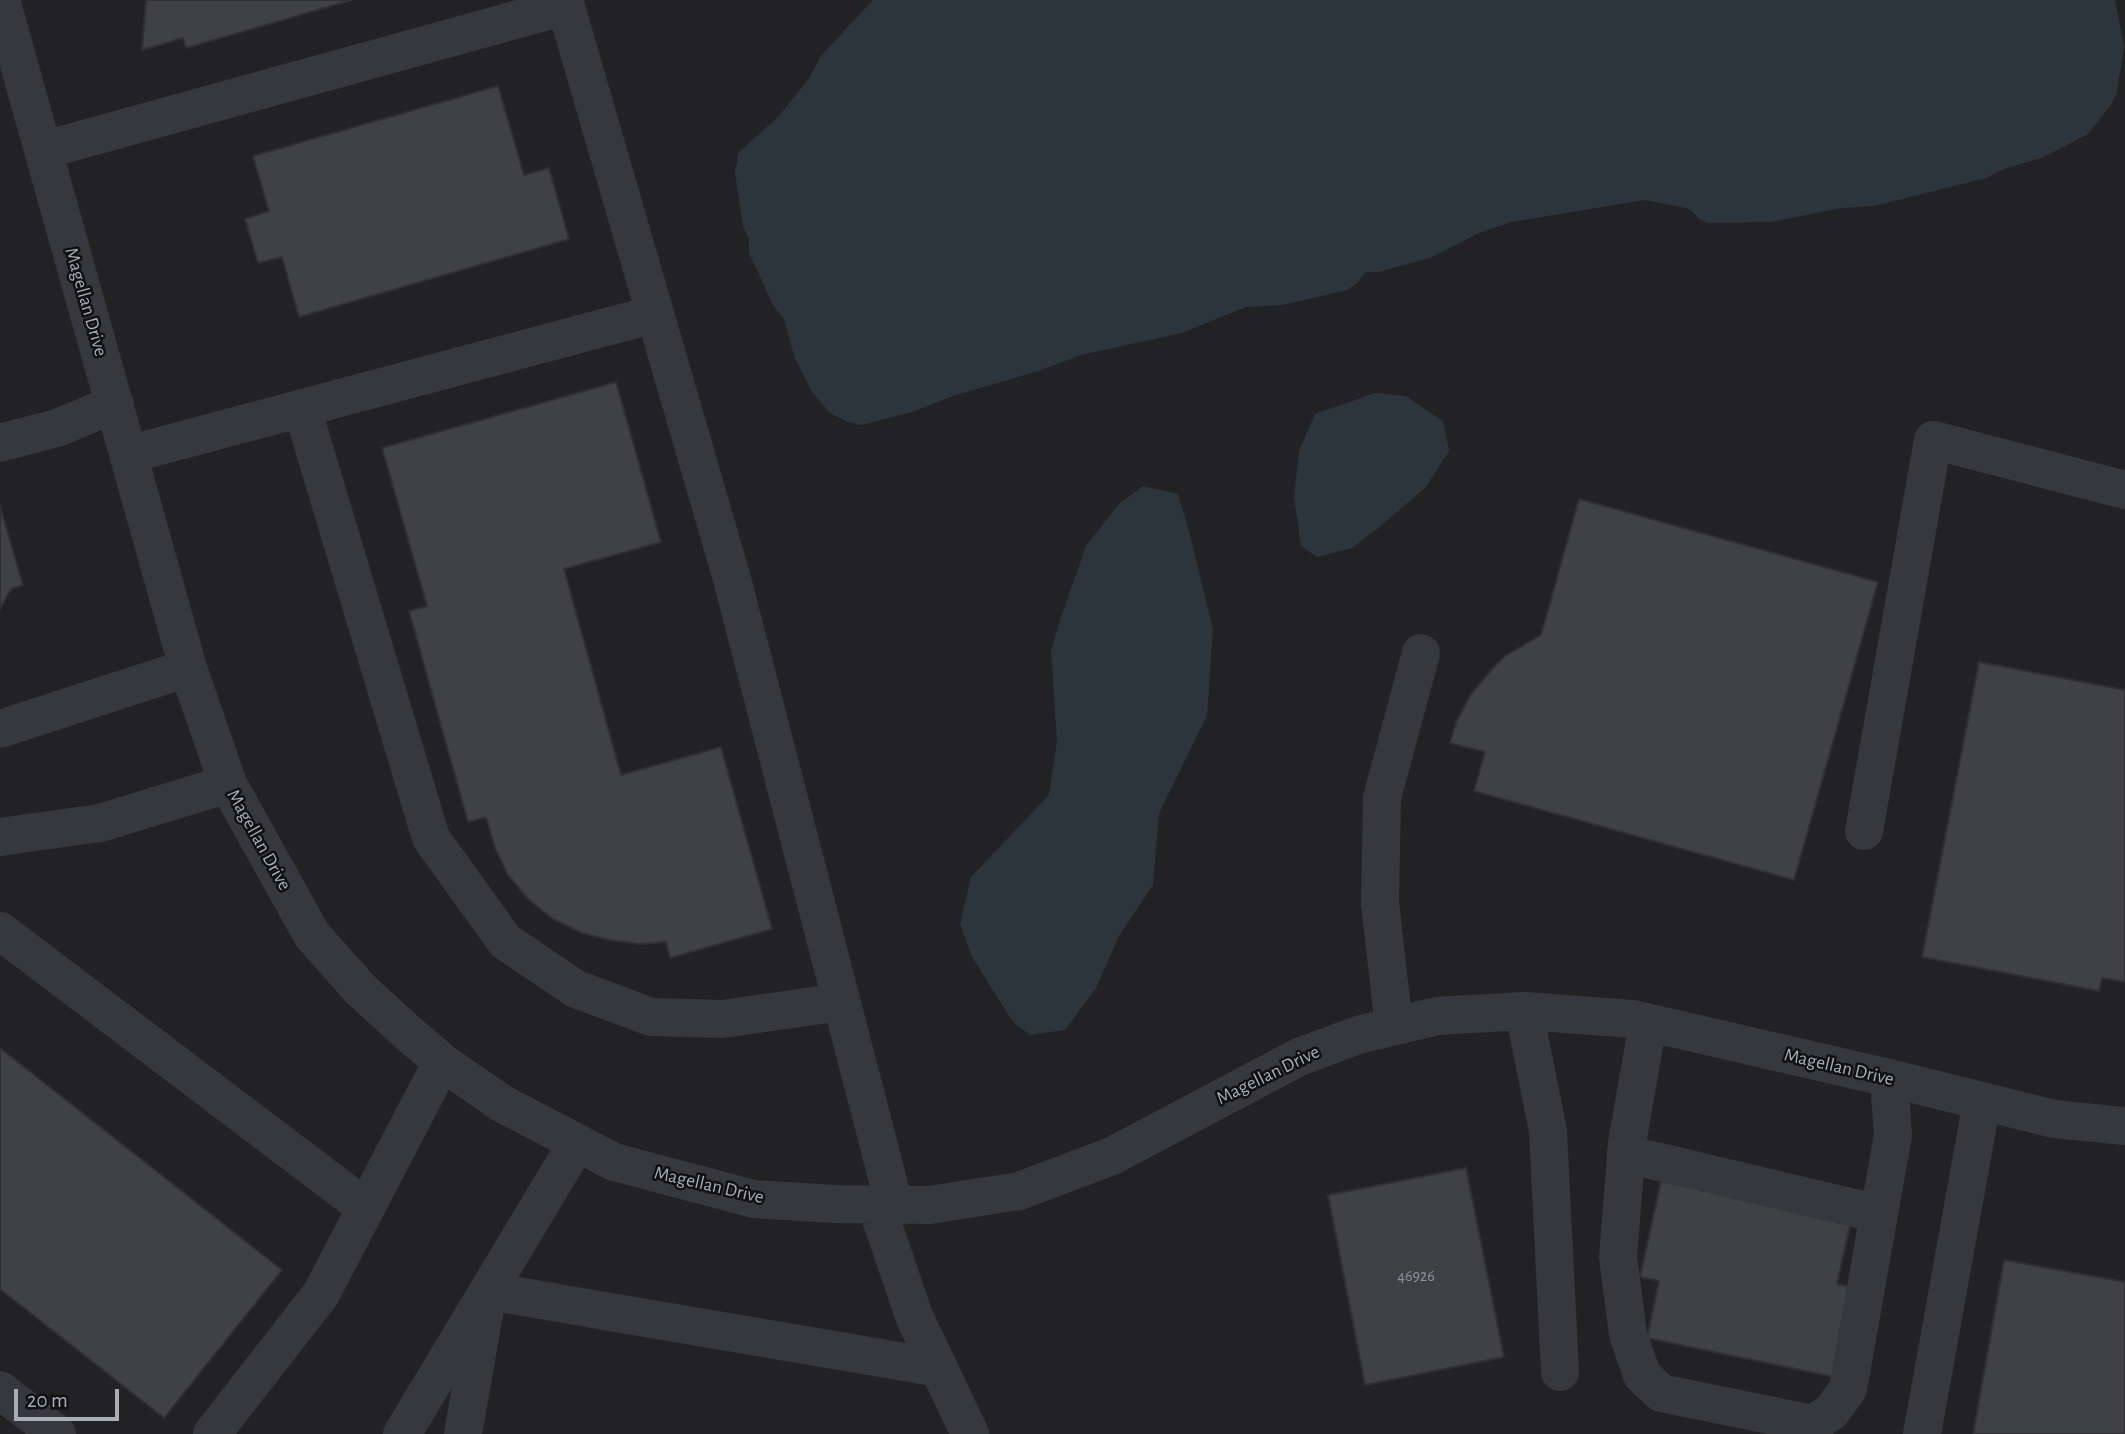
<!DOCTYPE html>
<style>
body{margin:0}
#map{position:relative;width:2125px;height:1434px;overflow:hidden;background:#161618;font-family:"Alegreya Sans",sans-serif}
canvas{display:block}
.scale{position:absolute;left:14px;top:1389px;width:105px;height:32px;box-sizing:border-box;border:4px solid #a8adb8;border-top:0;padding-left:9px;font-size:21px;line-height:24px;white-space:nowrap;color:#a8adb8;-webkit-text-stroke:5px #111113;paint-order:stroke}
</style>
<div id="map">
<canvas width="2125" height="1434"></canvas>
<div class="scale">20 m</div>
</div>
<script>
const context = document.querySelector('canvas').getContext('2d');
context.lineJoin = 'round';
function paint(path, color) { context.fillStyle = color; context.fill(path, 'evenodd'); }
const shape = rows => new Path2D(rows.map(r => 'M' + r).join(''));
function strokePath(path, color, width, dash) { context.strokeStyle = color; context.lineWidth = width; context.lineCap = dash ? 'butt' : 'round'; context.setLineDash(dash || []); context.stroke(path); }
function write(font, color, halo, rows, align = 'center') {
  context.font = font + ' "Alegreya Sans",sans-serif'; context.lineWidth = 5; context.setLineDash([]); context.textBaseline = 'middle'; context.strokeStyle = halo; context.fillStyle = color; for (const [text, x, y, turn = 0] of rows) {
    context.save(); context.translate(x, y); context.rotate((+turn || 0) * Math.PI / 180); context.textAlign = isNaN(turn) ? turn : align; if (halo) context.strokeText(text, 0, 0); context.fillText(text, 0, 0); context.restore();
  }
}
const built = shape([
 [0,0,2125,0,2125,1434,0,1434]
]);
const water = shape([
 [873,0,2115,0,2124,46,2117,92,2111,105,2088,134,2044,157,2004,169,1986,178,1874,206,1841,208,1771,222,1708,223,1699,219,1690,209,1645,200,1511,222,1479,233,1430,258,1378,272,1366,272,1356,284,1347,290,1283,305,1246,307,1182,333,1081,355,1038,371,953,396,912,412,861,425,848,422,830,413,812,392,794,356,784,319,773,305,749,253,749,239,743,226,735,173,739,152,778,117,808,80,821,56],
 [1375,393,1406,396,1443,421,1449,451,1426,487,1377,529,1352,548,1317,557,1301,546,1294,497,1299,451,1315,414],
 [1143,486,1178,494,1189,531,1213,629,1207,716,1159,813,1153,885,1119,936,1096,988,1065,1030,1030,1035,1013,1022,972,957,960,924,971,877,1049,795,1057,741,1051,651,1061,617,1086,546,1119,504]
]);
const building = shape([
 [146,0,352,0,186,48,183,38,142,50,146,0],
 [498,86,524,175,549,168,569,239,299,317,282,257,258,263,245,219,269,211,253,156,498,86],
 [616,382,661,542,564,569,621,775,721,747,772,929,670,958,666,942,639,944,609,940,582,933,553,919,529,900,508,875,495,848,486,817,468,822,409,611,427,606,382,448,616,382],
 [1579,499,1878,582,1794,880,1474,791,1485,752,1450,743,1456,722,1471,694,1493,668,1505,656,1541,635,1579,499],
 [0,506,23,585,11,589,0,609,0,506],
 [1979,662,2125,690,2125,982,2102,978,2099,991,1922,957,1979,662],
 [0,1048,282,1270,164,1418,0,1289,0,1048],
 [1466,1168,1504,1357,1365,1385,1328,1195,1466,1168],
 [1661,1181,1851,1221,1837,1284,1853,1287,1834,1377,1647,1338,1659,1281,1640,1277,1661,1181],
 [2004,1260,2125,1282,2125,1434,1973,1434,2004,1260]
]);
const minor = shape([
 [1,0,188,668,228,784,312,935,361,990,407,1032,442,1062,501,1103,614,1162,754,1199,834,1204,930,1205,1019,1191,1112,1156,1299,1057,1358,1035,1437,1016,1524,1011,1633,1019,1889,1078,2054,1119,2125,1126],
 [564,0,732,579,894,1204],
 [44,150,566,6],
 [302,408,431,838,505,941,576,989,651,1017,722,1019,841,1002],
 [0,443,57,428,115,404],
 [130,454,655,314],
 [0,729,188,668],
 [1864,831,1933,440,2125,490],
 [0,837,100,823,228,784],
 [0,931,366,1208],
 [1524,1011,1548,1131,1560,1372],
 [1648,1023,1627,1143,1618,1257,1628,1334,1642,1375,1661,1393,1813,1424,1831,1412,1848,1389,1893,1135,1889,1078],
 [1394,1026,1380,903,1382,798,1421,653],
 [1626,1154,1879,1214],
 [876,1204,914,1316,970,1434],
 [0,1390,57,1434],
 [212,1434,321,1294,442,1062],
 [402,1434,577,1143],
 [463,1434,488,1291,939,1368],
 [1922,1434,1982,1101]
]);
const numberNames = [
 ["46926",1416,1276]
];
const streetNames = [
 ["Magellan Drive",86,302,74],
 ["Magellan Drive",259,840,61],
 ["Magellan Drive",1839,1067,13],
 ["Magellan Drive",1268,1075,-26],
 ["Magellan Drive",709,1185,13]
];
paint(built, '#222225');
paint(water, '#2c353c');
paint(building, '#404145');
strokePath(building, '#303034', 2);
strokePath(minor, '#37383d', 38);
write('16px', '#8e929b', null, numberNames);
write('19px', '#a8adb8', '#111113', streetNames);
</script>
